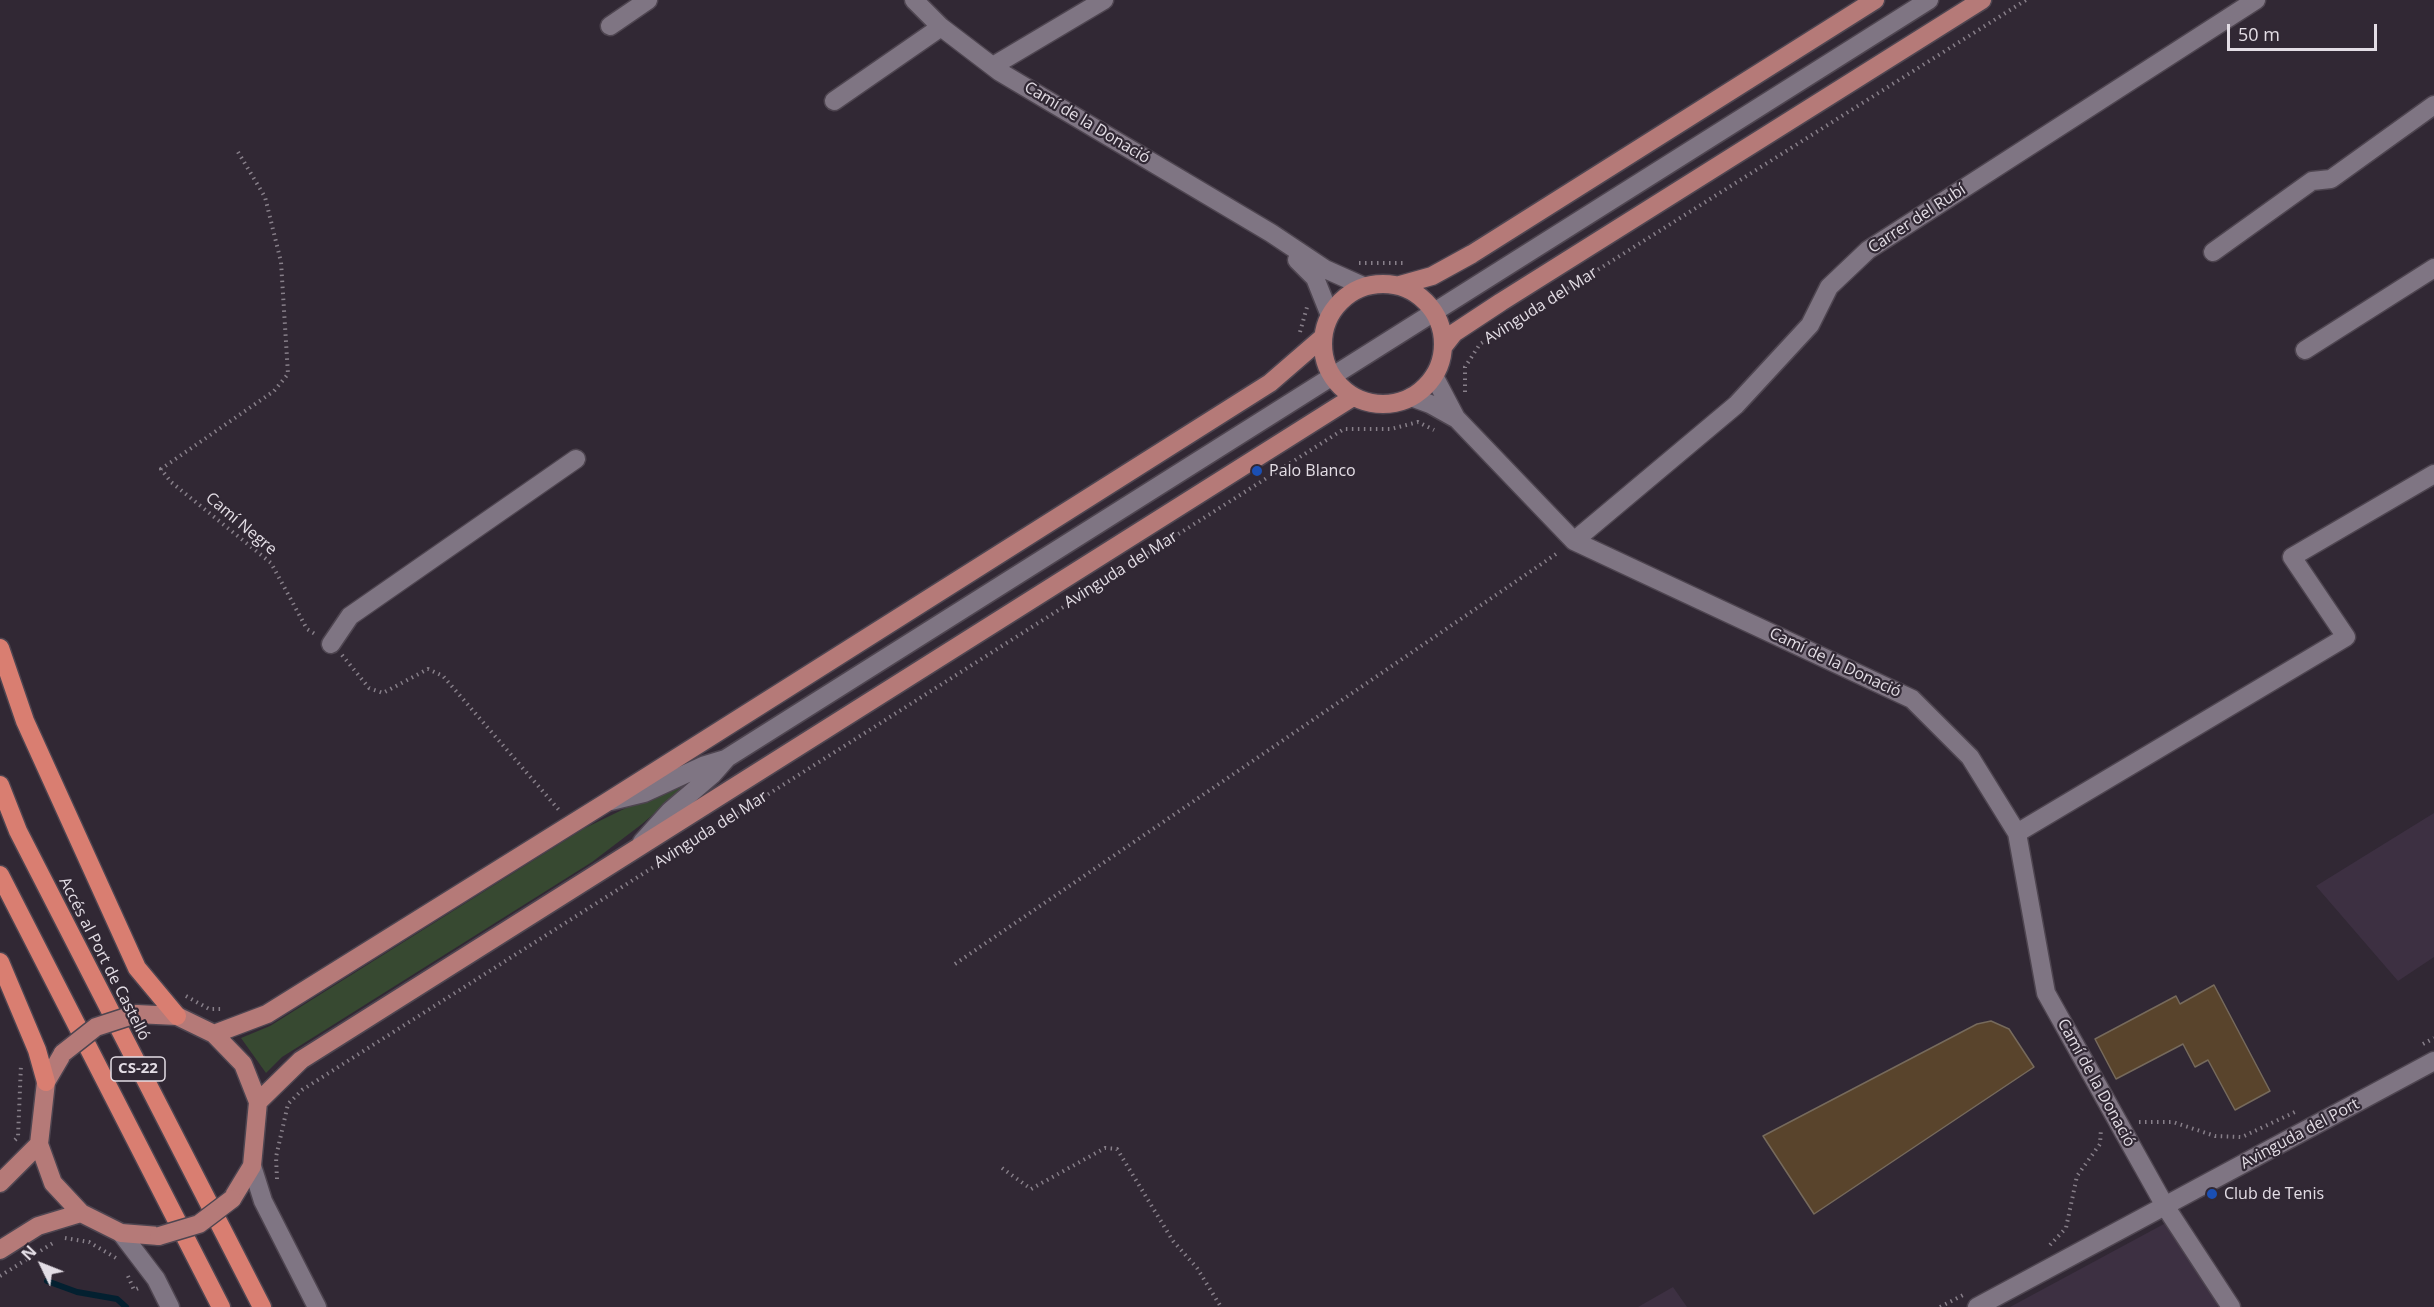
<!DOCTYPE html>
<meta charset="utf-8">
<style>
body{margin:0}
#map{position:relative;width:2434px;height:1307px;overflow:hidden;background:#312834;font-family:"Open Sans",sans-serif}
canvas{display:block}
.north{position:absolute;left:12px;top:1235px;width:60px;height:60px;-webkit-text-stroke:4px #312834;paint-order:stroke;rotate:313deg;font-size:16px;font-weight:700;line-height:24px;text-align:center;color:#e3dde5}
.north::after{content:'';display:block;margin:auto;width:21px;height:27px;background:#e3dde5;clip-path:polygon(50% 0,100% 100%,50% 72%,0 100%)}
.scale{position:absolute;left:2227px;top:24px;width:150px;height:27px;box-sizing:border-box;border:3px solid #e3dde5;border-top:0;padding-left:8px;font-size:18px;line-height:21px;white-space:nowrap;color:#e3dde5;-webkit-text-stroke:4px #312834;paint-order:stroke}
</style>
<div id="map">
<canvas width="2434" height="1307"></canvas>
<div class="north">N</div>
<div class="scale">50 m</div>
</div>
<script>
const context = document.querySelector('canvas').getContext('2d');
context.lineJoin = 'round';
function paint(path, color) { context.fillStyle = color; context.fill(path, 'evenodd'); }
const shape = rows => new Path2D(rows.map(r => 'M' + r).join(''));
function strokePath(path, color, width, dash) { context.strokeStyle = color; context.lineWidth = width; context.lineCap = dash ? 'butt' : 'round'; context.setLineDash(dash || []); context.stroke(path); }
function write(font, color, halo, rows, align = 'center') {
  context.font = font + ' "Open Sans",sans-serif'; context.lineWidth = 4.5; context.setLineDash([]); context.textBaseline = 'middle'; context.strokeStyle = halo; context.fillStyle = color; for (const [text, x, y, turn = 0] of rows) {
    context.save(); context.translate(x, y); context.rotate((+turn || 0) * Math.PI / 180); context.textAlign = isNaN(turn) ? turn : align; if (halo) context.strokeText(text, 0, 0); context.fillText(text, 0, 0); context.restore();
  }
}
const built = shape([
 [2434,813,2434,957,2398,981,2316,886],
 [2175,1218,2218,1307,2010,1307],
 [1673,1287,1687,1307,1638,1307]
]);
const green = shape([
 [706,769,642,824,592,862,282,1057,266,1073,241,1038,270,1026,585,828]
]);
const stream = shape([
 [47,1281,77,1292,117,1299,126,1307]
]);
const building = shape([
 [2214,985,2270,1091,2235,1110,2208,1060,2195,1067,2183,1044,2116,1079,2095,1039,2176,996,2180,1004,2214,985],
 [1991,1021,2009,1029,2034,1067,1814,1214,1763,1136,1977,1024,1991,1021]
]);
const path = shape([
 [238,152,265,197,281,262,288,374,274,391,161,469,171,482,271,563,307,629,315,634],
 [1359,263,1405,263],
 [1300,332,1307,307],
 [1465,392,1465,367,1480,344,2026,0],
 [342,655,369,688,383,693,428,669,443,676,559,810],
 [955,964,1559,552],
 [186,996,209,1009,223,1009],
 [2423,1044,2434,1038],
 [2139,1122,2173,1122,2215,1136,2242,1137,2295,1112],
 [15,1140,18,1137,21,1064],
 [1002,1168,1031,1189,1105,1148,1117,1149,1173,1241,1197,1268,1221,1307],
 [277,1179,276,1157,288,1104,302,1090,1344,429,1391,429,1418,422,1434,430],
 [65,1238,89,1242,116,1258],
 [2050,1245,2066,1228,2077,1176,2100,1144,2101,1129],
 [0,1276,53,1243],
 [128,1276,134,1290,141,1287],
 [1940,1307,1963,1295]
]);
const minor = shape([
 [914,0,941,27,1000,72,1271,233,1325,269,1363,286],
 [610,26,648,0],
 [993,66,1104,0],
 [834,101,941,27],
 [2213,252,2312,181,2331,179,2434,105],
 [1297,260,1315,278,1329,313],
 [2305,350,2434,268],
 [1434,376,1456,418,1574,541,1912,699,1970,757,2017,833,2046,993,2165,1206,2231,1307],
 [1411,397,1430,404,1455,418],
 [1574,541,1736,405,1810,325,1829,287,1868,250,2256,0],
 [331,644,350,616,576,459],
 [611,801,644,793,705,765,725,759],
 [2017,833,2346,637,2292,557,2434,474],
 [642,842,670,811,712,775,727,758,1929,0],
 [252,1166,263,1201,317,1307],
 [121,1233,156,1279,170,1307],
 [1977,1307,2434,1061]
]);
const major = shape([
 '1323 344a60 60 0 1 1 120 0a60 60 0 1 1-120 0Z',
 [1400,285,1432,276,1472,254,1875,0],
 [1443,347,1454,333,1501,302,1982,0],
 [136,1014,177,1016,214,1034,243,1064,258,1102,252,1166,232,1199],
 [214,1034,267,1014,607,802,1270,383,1322,338],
 [63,1053,46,1082,39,1144,53,1183,81,1213,121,1233,159,1236],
 [258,1102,301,1060,1353,397],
 [0,1183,39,1144],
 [0,1250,38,1226,81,1213]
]);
const highway = shape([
 [0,648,25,721,137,968,177,1016],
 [0,785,18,831,262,1307],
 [0,875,221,1307],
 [0,962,37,1050,46,1082]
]);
const majorBridge = shape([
 [63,1053,96,1027,136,1014],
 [159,1236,199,1224,232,1199]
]);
const markers = [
 [1257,471,6,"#1a4fb4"],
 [2212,1194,6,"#1a4fb4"]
];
const shields = [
 [138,1069,54]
];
const shieldNames = [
 ["CS-22",138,1069]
];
const streetNames = [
 ["Camí de la Donació",1087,123,31],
 ["Carrer del Rubí",1917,219,-33],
 ["Avinguda del Mar",1541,306,-32],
 ["Camí Negre",241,524,40],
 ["Avinguda del Mar",1121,570,-32],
 ["Camí de la Donació",1835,663,25],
 ["Avinguda del Mar",711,830,-32],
 ["Accés al Port de Castelló",104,959,63],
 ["Camí de la Donació",2096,1083,61],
 ["Avinguda del Port",2300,1134,-28]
];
const poiNames = [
 ["Palo Blanco",1269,471],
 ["Club de Tenis",2224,1194]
];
paint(built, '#3d3042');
paint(green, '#374931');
strokePath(stream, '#032030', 6);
paint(building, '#59442c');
strokePath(building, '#766a5c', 1.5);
strokePath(minor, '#4e4550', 21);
strokePath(major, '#4e4550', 21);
strokePath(highway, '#4e4550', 21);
strokePath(path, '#877f89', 4, [1.5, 4.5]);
strokePath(minor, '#7f7583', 18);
strokePath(major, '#b57a78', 18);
strokePath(highway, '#d97e71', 18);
strokePath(majorBridge, '#4e4550', 21, []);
strokePath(majorBridge, '#b57a78', 18);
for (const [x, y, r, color] of markers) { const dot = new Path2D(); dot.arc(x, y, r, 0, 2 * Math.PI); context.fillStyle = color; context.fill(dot); strokePath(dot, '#312834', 2); }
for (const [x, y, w] of shields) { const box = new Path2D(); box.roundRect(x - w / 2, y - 12, w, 24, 4.5); context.fillStyle = '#312834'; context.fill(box); strokePath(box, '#e3dde5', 1.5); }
write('bold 15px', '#e3dde5', null, shieldNames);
write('16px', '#e3dde5', '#312834', streetNames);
write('16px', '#e3dde5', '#312834', poiNames, 'left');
</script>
